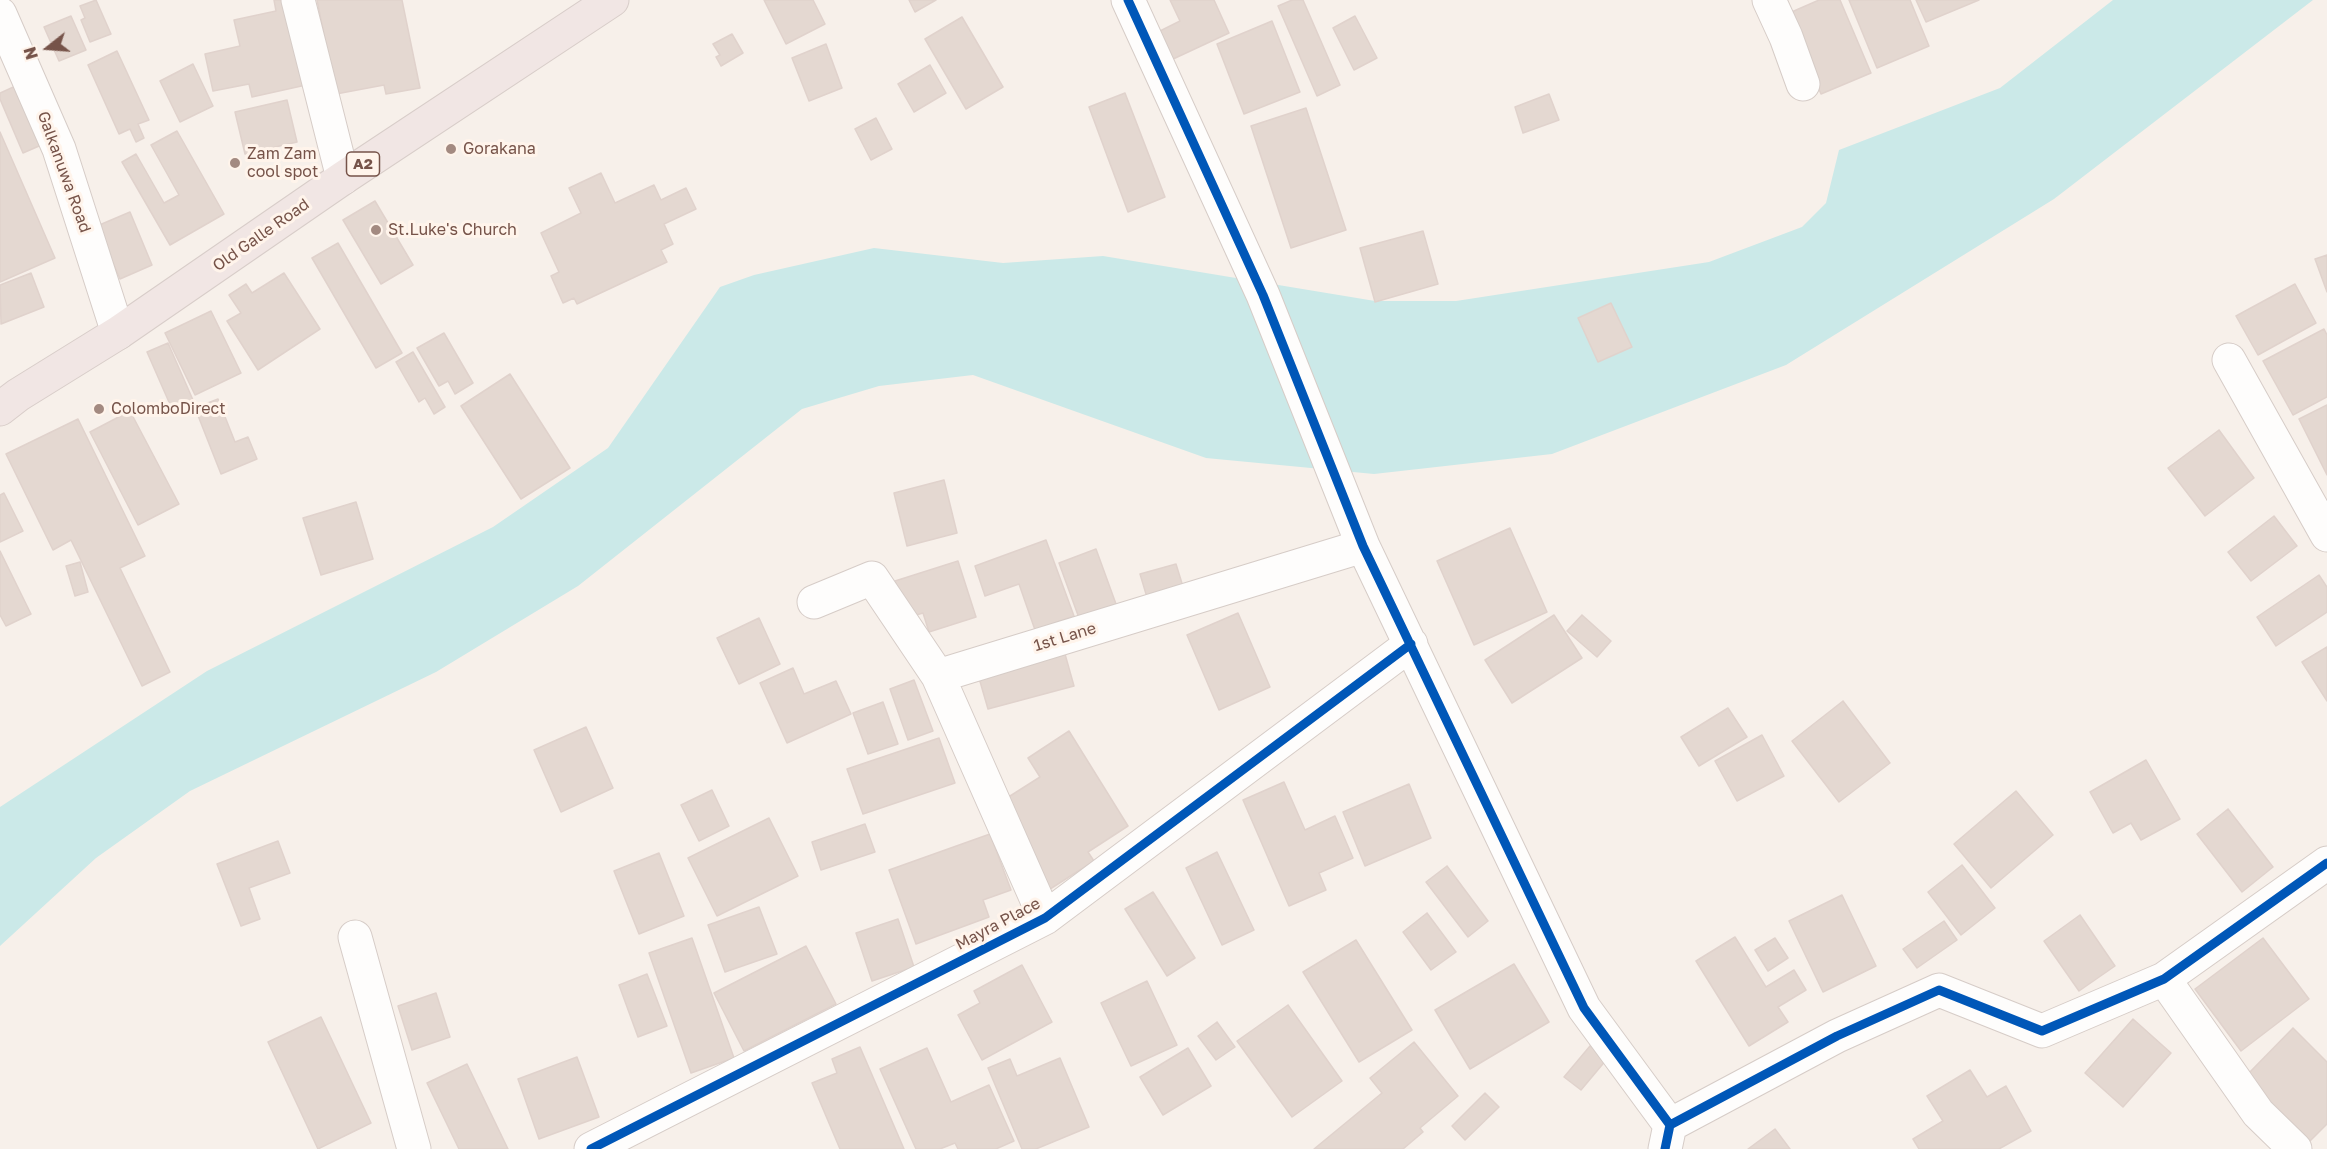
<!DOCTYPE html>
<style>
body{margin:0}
#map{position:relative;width:2327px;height:1149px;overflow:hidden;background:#f7f0ea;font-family:"Golos Text",sans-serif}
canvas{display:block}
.north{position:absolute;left:18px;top:18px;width:60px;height:60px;-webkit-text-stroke:4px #fff4eb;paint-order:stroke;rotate:253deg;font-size:16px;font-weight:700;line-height:24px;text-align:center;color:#765349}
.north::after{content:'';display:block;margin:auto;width:21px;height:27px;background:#765349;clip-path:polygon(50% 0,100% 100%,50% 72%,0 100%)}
</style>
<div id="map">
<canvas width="2327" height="1149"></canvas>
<div class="north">N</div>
</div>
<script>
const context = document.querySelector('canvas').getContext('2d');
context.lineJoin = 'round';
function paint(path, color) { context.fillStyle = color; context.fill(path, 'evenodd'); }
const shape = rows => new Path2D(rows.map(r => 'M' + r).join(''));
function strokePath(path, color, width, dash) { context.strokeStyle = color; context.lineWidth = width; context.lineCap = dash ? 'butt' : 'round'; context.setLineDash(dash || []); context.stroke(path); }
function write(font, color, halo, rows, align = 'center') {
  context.font = font + ' "Golos Text",sans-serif'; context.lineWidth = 6; context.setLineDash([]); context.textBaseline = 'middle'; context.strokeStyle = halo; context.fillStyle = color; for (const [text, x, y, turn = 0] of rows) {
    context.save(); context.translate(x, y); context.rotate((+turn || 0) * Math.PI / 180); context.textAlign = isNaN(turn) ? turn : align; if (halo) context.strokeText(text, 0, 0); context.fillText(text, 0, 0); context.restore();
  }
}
const water = shape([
 [2113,0,2313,0,2054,199,1786,365,1552,454,1374,474,1206,458,973,375,879,386,802,409,578,586,436,672,190,791,96,858,0,946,0,807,207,671,493,527,608,448,720,287,754,275,874,248,1003,263,1103,256,1375,301,1456,301,1709,262,1802,227,1826,203,1839,150,2000,88]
]);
const building = shape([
 [96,0,111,34,90,42,81,20,85,18,80,6,96,0],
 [274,0,290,0,306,85,252,97,249,84,213,91,205,54,240,46,234,20,276,11,274,0],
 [317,0,402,0,420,88,386,94,384,85,336,94,317,0],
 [764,0,813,0,825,24,786,44,764,0],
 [909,0,936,0,915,12,909,0],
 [1170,0,1214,0,1229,33,1171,60,1158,32,1180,21,1170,0],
 [1292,0,1303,0,1340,85,1317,96,1278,6,1292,0],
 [1819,0,1840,0,1871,73,1821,94,1787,14,1819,0],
 [1849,0,1910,0,1929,46,1877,68,1849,0],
 [1916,0,1979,0,1926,22,1916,0],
 [71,16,86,50,59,61,44,27,71,16],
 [1355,16,1377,58,1354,70,1333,28,1355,16],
 [962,17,1003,87,966,109,925,39,962,17],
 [1272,21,1300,92,1244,114,1217,44,1272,21],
 [732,34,743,53,721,66,716,57,720,55,713,44,732,34],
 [826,44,842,88,809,101,792,58,826,44],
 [117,51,149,120,138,124,144,138,136,142,130,129,119,134,88,65,117,51],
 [193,64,213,106,180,122,160,81,193,64],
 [930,65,946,93,914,112,898,84,930,65],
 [20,84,46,143,23,153,0,99,0,93,20,84],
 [1125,93,1165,197,1128,212,1089,107,1125,93],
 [1549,94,1559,120,1523,133,1515,107,1549,94],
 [287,100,297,142,245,154,235,112,287,100],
 [1306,108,1346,230,1291,248,1251,126,1306,108],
 [876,118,892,149,871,160,855,129,876,118],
 [177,131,224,214,170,245,122,162,136,154,164,203,179,195,151,145,177,131],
 [0,132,55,258,0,282,0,132],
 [601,173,615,203,654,185,661,200,686,188,696,209,664,224,673,244,661,250,667,262,577,304,574,298,563,303,551,276,559,272,541,233,581,213,569,188,601,173],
 [375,201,413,265,381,284,343,220,375,201],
 [130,212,152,265,120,279,97,226,130,212],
 [1423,231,1438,284,1375,302,1360,248,1423,231],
 [338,243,402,353,376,368,312,258,338,243],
 [2327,255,2327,292,2315,259,2327,255],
 [31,273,44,307,1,324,0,285,31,273],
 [284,273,320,329,258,370,227,321,241,313,229,295,246,284,252,293,284,273],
 [2295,284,2316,323,2258,355,2236,316,2295,284],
 [1611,303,1632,347,1598,362,1578,318,1611,303],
 [211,311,241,373,195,395,165,333,211,311],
 [2324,329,2327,335,2327,397,2293,415,2263,361,2324,329],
 [444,333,473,383,455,394,448,381,439,386,417,348,444,333],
 [168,343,193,400,172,409,147,352,168,343],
 [413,352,445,407,434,414,425,398,419,402,396,362,413,352],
 [510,374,570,468,521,499,461,406,510,374],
 [218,399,235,442,248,437,257,459,221,474,195,408,218,399],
 [2327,405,2327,475,2299,419,2327,405],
 [130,411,179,504,138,525,90,432,130,411],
 [78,419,145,556,120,568,170,672,142,686,71,540,53,550,6,454,78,419],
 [2219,430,2254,478,2205,516,2168,468,2219,430],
 [944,480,957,533,907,546,894,493,944,480],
 [4,493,23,531,0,542,0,495,4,493],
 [356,502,373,559,321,575,303,518,356,502],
 [2274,516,2297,546,2251,581,2228,552,2274,516],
 [1510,528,1547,612,1474,645,1437,561,1510,528],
 [1046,540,1074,616,1035,630,1019,584,985,596,975,566,1046,540],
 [1096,549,1116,604,1079,618,1059,563,1096,549],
 [0,551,31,614,6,626,0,615,0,551],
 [958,561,976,617,929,632,923,613,906,618,895,581,958,561],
 [80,562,88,592,75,596,66,566,80,562],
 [1176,564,1185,593,1149,604,1140,574,1176,564],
 [2319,575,2327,587,2327,612,2276,646,2257,617,2319,575],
 [1238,613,1270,687,1219,710,1187,635,1238,613],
 [1554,615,1582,658,1512,703,1485,660,1554,615],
 [1582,615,1611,641,1597,657,1567,631,1582,615],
 [759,618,780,664,739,684,717,638,759,618],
 [2327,647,2327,701,2302,662,2327,647],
 [1065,654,1074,686,988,709,979,678,1065,654],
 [793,668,804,694,836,681,851,714,787,743,760,683,793,668],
 [914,680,933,731,908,740,890,689,914,680],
 [1843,701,1890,763,1839,802,1792,741,1843,701],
 [883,702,898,744,868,754,853,713,883,702],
 [1728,708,1747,737,1699,766,1681,737,1728,708],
 [586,727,613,788,561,812,534,750,586,727],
 [1069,731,1128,826,1088,852,1094,861,1047,891,999,803,1040,777,1028,758,1069,731],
 [1762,735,1784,776,1737,801,1715,761,1762,735],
 [939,738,955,783,863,814,847,769,939,738],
 [2146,760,2180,819,2141,840,2131,823,2113,833,2090,792,2146,760],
 [1284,782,1305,830,1335,816,1353,858,1319,873,1326,890,1289,906,1243,800,1284,782],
 [1409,784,1431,838,1365,866,1343,812,1409,784],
 [712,790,729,826,699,841,681,805,712,790],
 [2016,791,2053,835,1991,888,1954,844,2016,791],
 [2228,809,2273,867,2242,892,2197,834,2228,809],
 [769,818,798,876,717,916,688,858,769,818],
 [865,824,875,852,821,870,812,842,865,824],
 [990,834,1011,890,983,900,989,917,916,944,889,870,990,834],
 [278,841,290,873,249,888,260,919,241,926,217,864,278,841],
 [1217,852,1254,930,1222,945,1186,868,1217,852],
 [659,853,684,916,639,934,614,871,659,853],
 [1962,865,1995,908,1961,935,1928,892,1962,865],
 [1447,866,1488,921,1468,937,1426,882,1447,866],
 [1153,892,1195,958,1167,976,1125,909,1153,892],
 [1842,895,1876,966,1823,992,1789,921,1842,895],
 [759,907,777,954,725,972,708,925,759,907],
 [1427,913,1456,952,1431,970,1403,932,1427,913],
 [2080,915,2115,966,2079,991,2044,941,2080,915],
 [898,919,914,967,872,981,856,933,898,919],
 [1944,921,1957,940,1917,968,1903,949,1944,921],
 [1735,937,1766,987,1794,970,1806,990,1778,1007,1788,1022,1749,1046,1696,961,1735,937],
 [692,938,734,1058,691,1073,649,953,692,938],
 [1775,938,1788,958,1768,971,1755,950,1775,938],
 [2263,938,2309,999,2241,1051,2195,989,2263,938],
 [1356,940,1412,1030,1359,1062,1303,972,1356,940],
 [806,946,836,1004,744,1051,714,993,806,946],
 [1514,964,1549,1022,1470,1069,1435,1010,1514,964],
 [1022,965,1052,1022,982,1060,958,1015,980,1003,974,991,1022,965],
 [647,974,667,1026,638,1037,619,985,647,974],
 [1147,981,1177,1045,1131,1066,1101,1003,1147,981],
 [436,993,450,1037,412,1050,398,1006,436,993],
 [1288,1005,1342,1081,1292,1117,1237,1041,1288,1005],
 [321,1017,371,1123,318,1149,268,1042,321,1017],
 [2133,1019,2171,1053,2123,1107,2085,1073,2133,1019],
 [1217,1022,1235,1047,1216,1060,1198,1036,1217,1022],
 [2293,1028,2327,1062,2327,1124,2309,1142,2245,1077,2293,1028],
 [1414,1042,1458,1096,1420,1128,1423,1132,1403,1149,1314,1149,1382,1093,1370,1078,1414,1042],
 [1590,1046,1607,1059,1581,1090,1564,1077,1590,1046],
 [860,1047,904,1149,840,1149,812,1083,837,1073,832,1059,860,1047],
 [927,1048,951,1102,989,1085,1014,1141,996,1149,958,1149,955,1143,940,1149,916,1149,880,1069,927,1048],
 [1188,1048,1211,1086,1163,1115,1140,1077,1188,1048],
 [577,1057,599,1117,539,1139,518,1079,577,1057],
 [1060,1058,1089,1127,1036,1149,1022,1149,988,1068,1010,1059,1017,1076,1060,1058],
 [467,1064,508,1149,459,1149,427,1083,467,1064],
 [1970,1070,1987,1097,2006,1086,2031,1131,1999,1149,1919,1149,1913,1139,1943,1121,1927,1096,1970,1070],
 [1485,1093,1499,1107,1465,1140,1452,1126,1485,1093],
 [1775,1129,1790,1149,1748,1149,1775,1129]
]);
const minor = shape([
 [298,0,343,178],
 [1128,0,1263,295,1363,546,1584,1008,1670,1125,1665,1149],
 [1769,0,1786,37,1803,84],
 [0,14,59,149,118,333],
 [2229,360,2327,535],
 [814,602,872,578,938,676,1363,546],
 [938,676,1045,918],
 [355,937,414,1149],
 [2164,979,2258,1113,2295,1149],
 [1670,1125,1837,1036,1939,990,2042,1031,2164,979,2327,863],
 [591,1149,1045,918,1411,644]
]);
const highway = shape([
 [0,409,18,395,118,333,343,178,612,0]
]);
const cycleway = shape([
 [1128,0,1263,295,1363,546,1584,1008,1670,1125,1665,1149],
 [1670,1125,1837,1036,1939,990,2042,1031,2164,979,2327,863],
 [591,1149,1045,918,1411,644]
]);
const markers = [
 [451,149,6,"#a38a81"],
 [235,163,6,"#a38a81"],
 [376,230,6,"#a38a81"],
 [99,409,6,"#a38a81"]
];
const shields = [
 [363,164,33]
];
const shieldNames = [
 ["A2",363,164]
];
const poiNames = [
 ["Gorakana",463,149],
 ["Zam Zam",247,154],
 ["cool spot",247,172],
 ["St.Luke's Church",388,230],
 ["ColomboDirect",111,409]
];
const streetNames = [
 ["Galkanuwa Road",64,172,70],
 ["Old Galle Road",261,235,-35],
 ["1st Lane",1065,637,-17],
 ["Mayra Place",998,924,-28]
];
paint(water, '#cbe9e8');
paint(building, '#e4d8d1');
strokePath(building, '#e0d2cc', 1.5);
strokePath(minor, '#d6ccc7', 35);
strokePath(highway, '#d8cdc9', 35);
strokePath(minor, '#fefdfc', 33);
strokePath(highway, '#f1e6e4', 33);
strokePath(cycleway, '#0057b8', 9);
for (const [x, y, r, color] of markers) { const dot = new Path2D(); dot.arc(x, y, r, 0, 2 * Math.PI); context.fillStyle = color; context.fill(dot); strokePath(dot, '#fff4eb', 2); }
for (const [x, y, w] of shields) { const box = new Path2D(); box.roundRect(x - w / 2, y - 12, w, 24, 4.5); context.fillStyle = '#fff4eb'; context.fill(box); strokePath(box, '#765349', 1.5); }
write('bold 15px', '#765349', null, shieldNames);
write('16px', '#765349', '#fff4eb', poiNames, 'left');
write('16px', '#765349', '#fff4eb', streetNames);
</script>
